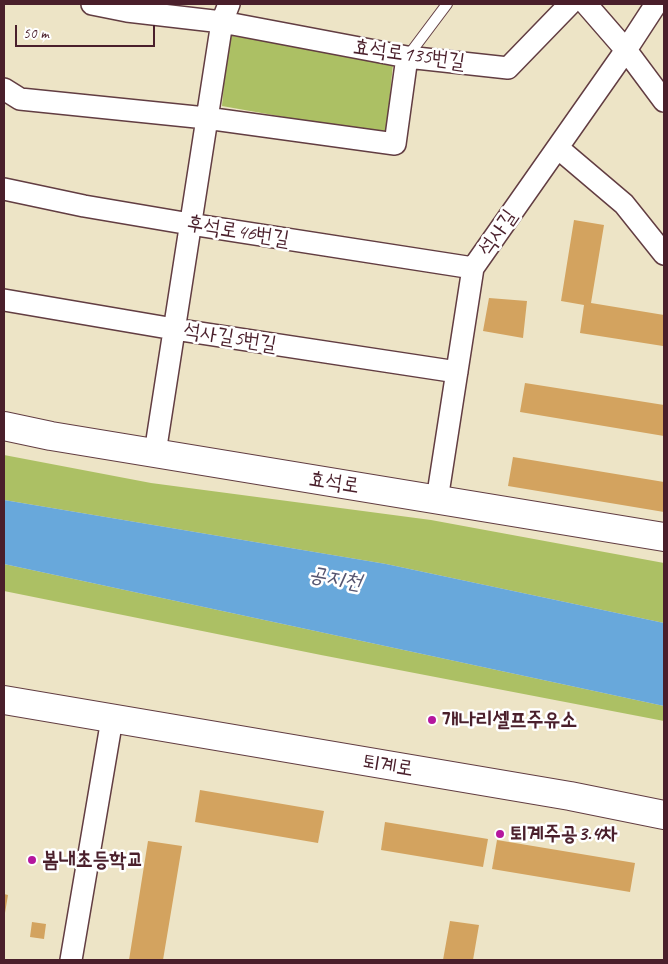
<!DOCTYPE html>
<meta charset="utf-8">
<style>
body{margin:0}
#map{position:relative;width:668px;height:964px;overflow:hidden;background:#ede4c6;font-family:Caveat,sans-serif}
canvas{display:block}
.frame{position:absolute;inset:0;border:5px solid #4a1f2b;pointer-events:none}
.scale{position:absolute;left:15px;top:25px;width:140px;height:22px;box-sizing:border-box;border:2px solid #4a1f2b;border-top:0;padding-left:6px;font-size:15px;line-height:18px;white-space:nowrap;color:#4a1f2b;-webkit-text-stroke:4px #fff;paint-order:stroke}
</style>
<div id="map">
<canvas width="668" height="964"></canvas>
<div class="frame"></div>
<div class="scale">50 m</div>
</div>
<script>
const context = document.querySelector('canvas').getContext('2d');
context.lineJoin = 'round';
function paint(path, color) { context.fillStyle = color; context.fill(path, 'evenodd'); }
const shape = rows => new Path2D(rows.map(r => 'M' + r).join(''));
function strokePath(path, color, width, dash) { context.strokeStyle = color; context.lineWidth = width; context.lineCap = dash ? 'butt' : 'round'; context.setLineDash(dash || []); context.stroke(path); }
function write(font, color, halo, rows, align = 'center') {
  context.font = font + ' Caveat,"Poor Story",sans-serif'; context.lineWidth = 5; context.setLineDash([]); context.textBaseline = 'middle'; context.strokeStyle = halo; context.fillStyle = color; for (const [text, x, y, turn = 0] of rows) {
    context.save(); context.translate(x, y); context.rotate((+turn || 0) * Math.PI / 180); context.textAlign = isNaN(turn) ? turn : align; if (halo) context.strokeText(text, 0, 0); context.fillText(text, 0, 0); context.restore();
  }
}
const green = shape([
 [228,35,393,64,386,135,222,106],
 [4,455,151,483,431,520,664,563,664,623,386,564,4,500],
 [4,564,664,706,664,721,321,655,4,591]
]);
const water = shape([
 [4,500,386,564,664,623,664,706,4,564]
]);
const building = shape([
 [574,220,604,225,591,303,664,315,663,346,580,333,584,305,561,301],
 [489,298,527,301,523,338,483,331],
 [525,383,664,405,664,436,520,412],
 [513,457,664,482,664,512,508,486],
 [200,790,324,811,318,843,195,822],
 [385,822,488,839,483,867,381,850],
 [497,840,635,863,630,892,492,869],
 [148,841,182,846,163,960,129,960],
 [4,894,8,895,5,913,4,913],
 [450,921,479,925,473,960,443,960],
 [32,922,46,924,44,939,30,937]
]);
const lane = shape([
 [408,56,447,4]
]);
const street = shape([
 [92,4,127,11,222,22,407,57,508,68,570,4],
 [586,4,626,50,664,101],
 [4,89,20,99,206,118,395,144,407,57],
 [558,148,624,204,664,254],
 [4,189,84,206,190,224,473,268],
 [4,300,174,329,457,372],
 [155,453,222,22,229,4],
 [437,500,473,268,626,50,656,4],
 [71,960,112,719]
]);
const secondary = shape([
 [4,426,51,436,664,537],
 [4,700,570,796,664,815]
]);
const markers = [
 [432,720,5,"#b5179e"],
 [500,834,5,"#b5179e"],
 [32,860,5,"#b5179e"]
];
const streetNames = [
 ["효석로135번길",409,55,8],
 ["후석로46번길",238,232,9],
 ["석사길",498,233,-55],
 ["석사길5번길",230,338,9],
 ["효석로",334,483,9],
 ["퇴계로",388,766,9]
];
const poiNames = [
 ["개나리셀프주유소",442,720],
 ["퇴계주공3.4차",510,834],
 ["봄내초등학교",42,860]
];
const waterNames = [
 ["공지천",335,579,10]
];
paint(green, '#acc064');
paint(water, '#68a8db');
paint(building, '#d3a35f');
strokePath(lane, '#623d42', 12);
strokePath(street, '#623d42', 24);
strokePath(secondary, '#623d42', 30);
strokePath(lane, '#fff', 10);
strokePath(street, '#fff', 21);
strokePath(secondary, '#fff', 28);
for (const [x, y, r, color] of markers) { const dot = new Path2D(); dot.arc(x, y, r, 0, 2 * Math.PI); context.fillStyle = color; context.fill(dot); strokePath(dot, '#fff', 2); }
write('21px', '#4a1f2b', '#fff', streetNames);
write('bold 21px', '#4a1f2b', '#fff', poiNames, 'left');
write('italic 22px', '#565671', '#fff', waterNames);
</script>
